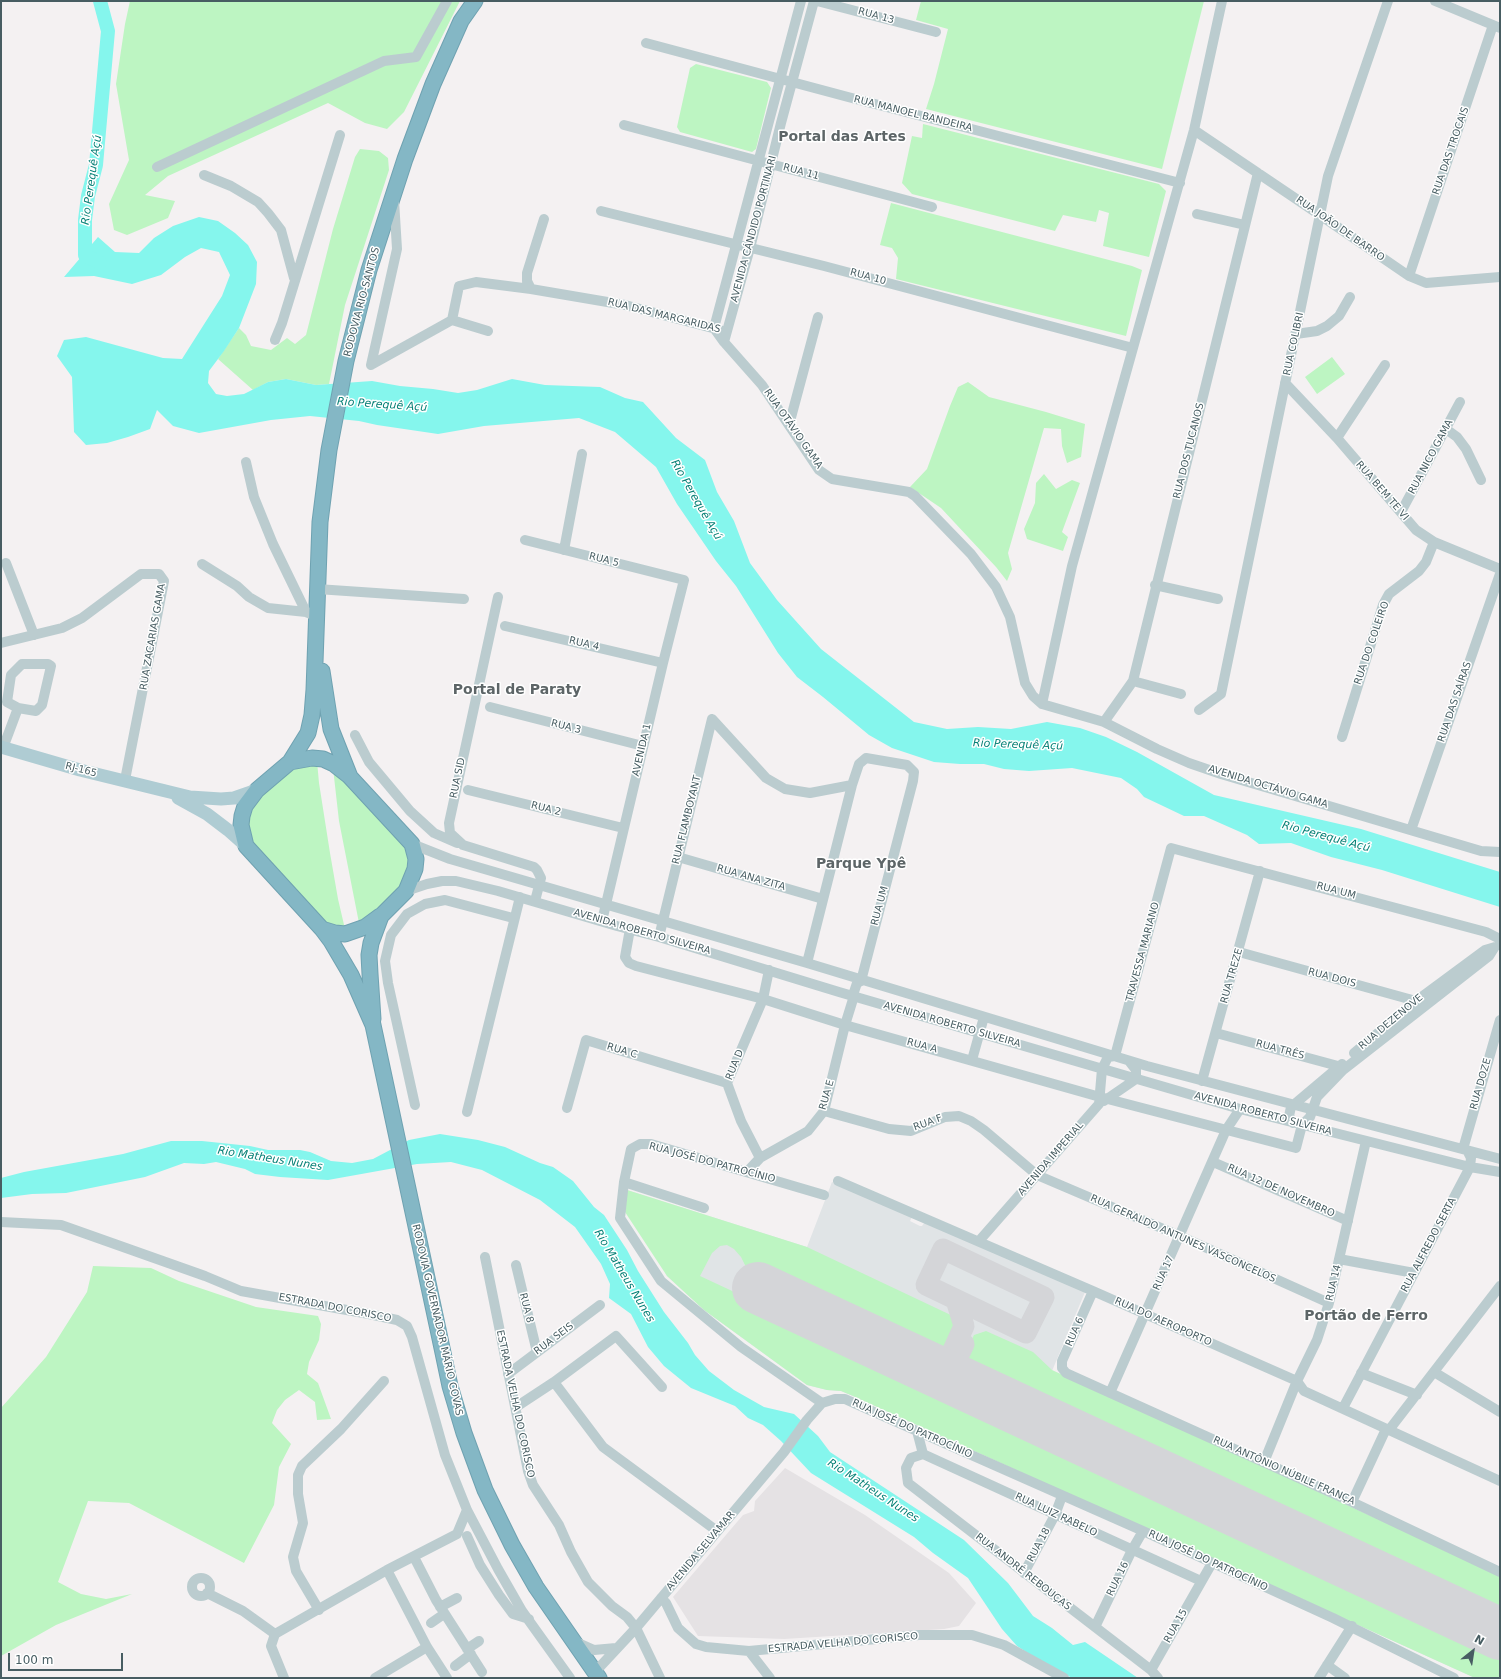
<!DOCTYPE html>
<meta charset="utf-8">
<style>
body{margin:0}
#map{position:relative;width:1501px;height:1679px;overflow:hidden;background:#f4f1f2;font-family:"DejaVu Sans",sans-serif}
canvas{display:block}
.frame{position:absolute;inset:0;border:2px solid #475d62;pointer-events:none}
.north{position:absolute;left:1453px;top:1631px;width:40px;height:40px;-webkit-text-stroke:3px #fff;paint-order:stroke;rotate:30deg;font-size:11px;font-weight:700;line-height:16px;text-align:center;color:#475d62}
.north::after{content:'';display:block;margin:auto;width:14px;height:18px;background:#475d62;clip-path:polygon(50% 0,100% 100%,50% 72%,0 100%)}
.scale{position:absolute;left:8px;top:1653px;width:115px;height:18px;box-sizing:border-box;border:2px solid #475d62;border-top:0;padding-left:5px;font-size:12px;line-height:14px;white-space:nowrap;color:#475d62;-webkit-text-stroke:3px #fff;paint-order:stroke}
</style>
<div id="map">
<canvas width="1501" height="1679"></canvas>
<div class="frame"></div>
<div class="north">N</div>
<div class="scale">100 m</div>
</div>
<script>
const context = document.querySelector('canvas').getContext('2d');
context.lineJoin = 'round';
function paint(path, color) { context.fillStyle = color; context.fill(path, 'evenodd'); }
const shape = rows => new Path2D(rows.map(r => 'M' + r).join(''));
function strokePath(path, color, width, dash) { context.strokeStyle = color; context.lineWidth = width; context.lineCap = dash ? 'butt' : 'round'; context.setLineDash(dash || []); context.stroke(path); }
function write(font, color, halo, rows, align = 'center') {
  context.font = font + ' "DejaVu Sans",sans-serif'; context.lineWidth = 3; context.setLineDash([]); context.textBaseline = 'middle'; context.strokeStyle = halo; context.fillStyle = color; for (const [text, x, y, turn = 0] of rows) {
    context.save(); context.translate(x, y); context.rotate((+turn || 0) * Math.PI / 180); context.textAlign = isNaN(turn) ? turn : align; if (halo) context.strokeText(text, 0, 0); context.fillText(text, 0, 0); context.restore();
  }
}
const education = shape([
 [785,1468,865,1515,949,1573,976,1603,959,1626,944,1629,784,1639,698,1636,673,1597,743,1515,754,1511,755,1501]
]);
const airport = shape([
 [832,1182,912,1217,910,1221,920,1226,922,1226,925,1222,1085,1292,1052,1371,1500,1575,1500,1678,1475,1678,853,1396,841,1391,827,1390,807,1385,704,1310,667,1276,627,1190,807,1247]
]);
const green = shape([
 [130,1,460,1,404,112,387,129,365,123,328,103,168,176,145,195,175,201,168,218,127,235,114,230,109,204,129,160,116,84,125,24],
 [921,1,1204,1,1162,169,926,109,934,84,948,29,916,20],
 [696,64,767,82,771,88,756,149,752,152,680,132,677,127,690,68],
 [923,124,1159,184,1166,191,1149,257,1103,246,1109,213,1099,210,1096,222,1063,215,1055,231,912,194,902,183,912,136,922,138],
 [360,149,379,151,388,158,389,170,345,305,329,384,316,385,286,379,268,382,253,390,218,359,239,328,246,335,251,346,271,350,287,338,295,344,306,335,333,229,355,157],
 [891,203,1132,266,1142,270,1126,336,896,279,898,258,892,248,880,245],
 [1332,357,1345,374,1317,394,1305,377],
 [968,382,989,397,1046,412,1085,424,1081,457,1067,463,1062,446,1061,429,1044,428,1008,553,1012,569,1007,581,996,567,941,508,910,487,927,469,950,406,958,387],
 [1044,474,1056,489,1072,480,1080,483,1062,532,1068,537,1063,551,1027,539,1024,529,1035,503,1036,483],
 [317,761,319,783,330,853,338,899,345,929,329,927,249,840,244,823,257,799,290,770],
 [333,768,398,837,410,854,405,883,372,914,359,923,339,821],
 [627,1190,807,1247,955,1317,959,1327,945,1354,935,1357,747,1269,741,1257,734,1249,727,1245,720,1246,712,1253,700,1276,1500,1649,1500,1678,1475,1678,853,1396,841,1391,827,1390,807,1385,704,1310,667,1276,625,1212],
 [93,1266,151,1268,179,1281,256,1307,318,1316,321,1324,319,1340,309,1362,307,1374,318,1383,331,1419,317,1420,315,1402,299,1390,285,1400,277,1410,272,1423,291,1444,279,1467,274,1505,244,1563,129,1503,88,1501,58,1582,81,1594,106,1599,132,1594,56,1625,1,1656,1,1408,46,1357,87,1292],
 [986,1331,1033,1352,1052,1370,1500,1575,1500,1620,965,1371,962,1360,974,1335]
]);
const water = shape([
 [199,217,218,221,235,233,248,245,257,262,256,284,239,328,224,351,209,371,208,383,216,394,227,396,244,394,268,382,286,379,316,385,372,381,400,386,433,389,458,393,477,390,512,379,545,385,600,387,625,398,643,402,676,438,705,460,717,492,734,521,750,563,777,600,821,649,914,722,947,729,978,727,1011,729,1047,722,1080,728,1106,737,1137,752,1214,795,1361,829,1500,872,1500,907,1382,870,1331,857,1291,843,1259,844,1247,835,1204,816,1184,816,1163,806,1144,797,1137,789,1121,778,1072,768,1029,771,1004,769,984,764,960,764,934,762,892,748,869,735,823,697,797,677,778,653,736,586,716,561,677,504,656,467,615,432,579,418,484,426,438,434,377,425,359,421,310,416,271,420,199,433,173,426,157,410,150,429,128,437,107,443,86,445,74,432,72,377,57,356,64,340,86,337,163,358,182,359,222,296,230,275,219,252,201,248,185,257,161,275,132,284,94,276,64,277,98,237,115,252,139,253,154,238,173,226],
 [440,1134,478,1140,505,1147,540,1163,553,1167,573,1181,594,1207,604,1215,627,1250,638,1271,664,1312,688,1343,695,1355,709,1371,734,1390,764,1407,794,1414,818,1436,830,1452,964,1540,1008,1583,1033,1616,1052,1628,1073,1645,1085,1642,1138,1678,1072,1678,1034,1657,1017,1646,1002,1629,968,1578,933,1553,914,1537,811,1473,781,1441,763,1425,748,1418,735,1406,691,1388,664,1366,648,1347,631,1314,609,1298,610,1284,601,1264,575,1227,540,1200,482,1170,451,1162,417,1164,328,1180,280,1177,255,1174,245,1169,216,1162,204,1164,184,1163,145,1177,66,1193,32,1194,1,1198,1,1178,24,1172,123,1154,171,1141,202,1141,250,1146,268,1150,300,1150,310,1152,331,1161,352,1163,373,1159,409,1140]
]);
const river = shape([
 [100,263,85,255,85,220,88,196,96,165,108,31,100,1]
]);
const taxiway = shape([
 [943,1249,1044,1297,1026,1333,926,1285,943,1249],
 [927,1367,949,1359,964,1326,956,1300],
 [958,1382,956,1361,964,1344]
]);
const runway = shape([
 [758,1288,1500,1634]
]);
const minor = shape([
 [801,1,714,328,724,342,762,385,819,470,832,479,909,492,915,496,971,554,996,587,1010,617,1025,683,1033,696,1042,704,1104,722,1157,749,1189,763,1221,774,1481,851,1500,852],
 [817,1,936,32],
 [1435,1,1500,28],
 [646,43,848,97,1180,183],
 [624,125,932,207],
 [1194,130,1320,215,1409,276,1426,283,1500,277],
 [157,167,384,61,416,57,447,1],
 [204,175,231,186,258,202,268,213,281,230,294,278],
 [601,211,824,266,1133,348],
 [1197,214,1245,225],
 [544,219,527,273,527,281,531,289,625,305,720,330],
 [1409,276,1493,25],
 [452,320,459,286,476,282,531,289],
 [1296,334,1317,331,1327,326,1339,316,1350,297],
 [275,340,282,323,340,135],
 [724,342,750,248,781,123,814,1],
 [371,365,397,249,394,200],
 [371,365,452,320,488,331],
 [1285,383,1337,438,1416,530,1434,542,1500,569],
 [789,425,818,317],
 [1446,429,1457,437,1466,449,1481,480],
 [1337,438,1385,365],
 [246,462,254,497,273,544,306,612],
 [1401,512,1460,402],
 [525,540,684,580,663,663,602,921],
 [564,550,582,454],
 [6,563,34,635],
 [202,564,237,586,249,597,268,608,306,612,311,614],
 [1155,585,1218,599],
 [317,589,464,599],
 [498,597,449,823,450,833,463,845,534,867,537,870,541,878,535,901],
 [505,626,663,663],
 [1,643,62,628,82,618,141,574,159,574,164,581,125,780],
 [1133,681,1181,694],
 [1042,704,1072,566,1194,130,1222,1],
 [490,707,643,746],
 [1199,710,1221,694,1328,176,1388,1],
 [712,719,766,778,785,789,810,793,852,785],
 [1104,722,1133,681,1258,173],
 [355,735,369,762,410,811,434,833,457,843],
 [1342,737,1383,605,1389,594,1419,571,1426,562,1434,542],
 [3,748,18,708,36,711,42,705,51,666,48,664,22,664,11,675,7,702,18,708],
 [468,790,623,828],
 [1411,830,1500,574],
 [412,844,450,859,807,963,1147,1066,1500,1159],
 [678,857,823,899],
 [406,891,427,884,442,881,456,881,498,891,617,926,659,937,839,992,1240,1109,1470,1167,1500,1172],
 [630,929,625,957,629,963,636,966,763,999,845,1025,1100,1097,1296,1148,1302,1125,1310,1117,1317,1097,1343,1070,1489,956,1494,948],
 [659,937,712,719],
 [1239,952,1416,1001,1419,1004],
 [1216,1033,1338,1066,1342,1070],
 [1354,1053,1416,1001,1485,950,1495,947],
 [972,1060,984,1017],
 [1202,1081,1260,871],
 [1104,1101,1136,1079,1136,1070,1129,1061],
 [415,1105,388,983,385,961,391,935,407,914,425,904,445,900,513,918],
 [567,1108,586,1040,727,1083],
 [824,1111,889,1129,911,1131,945,1117,959,1116,971,1121,984,1130,1037,1175,1180,1236,1329,1303],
 [467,1112,520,897],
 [1293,1123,1289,1116,1291,1107,1342,1064],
 [1463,1149,1500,1020],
 [760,1158,741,1121,727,1083,763,999,769,970],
 [1213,1162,1348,1221],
 [747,1172,760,1158,808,1131,824,1111,845,1025,854,996,854,992,857,983,861,981,913,781,914,772,907,765,866,758,859,764,852,785,807,963],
 [838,1181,1093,1291,1297,1381,1304,1391,1500,1481],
 [624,1182,704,1208],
 [824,1195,651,1144,640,1144,631,1149,624,1182,620,1218,661,1281,741,1347,822,1403,835,1399,845,1399,856,1404,1143,1531,1333,1618,1454,1678],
 [1,1222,61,1225,205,1276,241,1291,369,1314,397,1320,407,1326,412,1337,445,1455,467,1510,498,1569,522,1611,570,1678],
 [979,1241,1099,1104,1102,1069,1108,1057,1115,1056,1171,848,1486,932,1500,939],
 [485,1257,528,1471,533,1485,559,1525,571,1552,588,1582,612,1606,627,1617,636,1628,660,1678],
 [1339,1259,1414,1273],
 [516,1265,537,1352],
 [1093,1291,1062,1361,1062,1368,1066,1373,1352,1502,1500,1572],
 [1434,1372,1500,1412],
 [1361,1373,1417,1395],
 [508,1374,600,1305],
 [554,1382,616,1336,662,1387],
 [1110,1393,1226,1130,1240,1109],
 [516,1407,554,1382,603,1447,717,1531],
 [1343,1408,1470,1167,1471,1158,1467,1150],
 [1389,1430,1500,1286],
 [917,1431,923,1454],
 [1264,1462,1297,1381,1317,1340,1329,1303,1366,1141],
 [1352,1502,1386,1429],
 [467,1536,480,1565,499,1595,513,1614,529,1619],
 [414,1557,436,1600,482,1672],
 [387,1570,427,1647,447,1678],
 [1024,1573,1055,1515,1062,1496],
 '192 1587a9 9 0 1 1 18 0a9 9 0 1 1-18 0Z',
 [207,1593,243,1611,275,1634],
 [661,1598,666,1603,678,1628,696,1644,706,1647,749,1651,919,1635,972,1635,1004,1645,1064,1678],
 [440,1607,457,1598],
 [319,1610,296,1571,293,1557,303,1523,298,1494,298,1475,302,1466,341,1429,384,1381],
 [431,1623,444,1614],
 [1095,1627,1132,1550,1143,1531],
 [576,1642,594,1650,616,1648],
 [467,1649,479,1641],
 [749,1651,770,1678],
 [1327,1665,1345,1678],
 [455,1666,471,1654],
 [1151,1670,1212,1563],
 [595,1672,636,1628,784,1452,807,1420,822,1403],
 [284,1678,271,1646,275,1634,387,1570,457,1534,467,1510],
 [375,1678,427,1647],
 [1158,1678,1151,1670,908,1483,906,1468,911,1458,923,1454,1201,1581],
 [1319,1678,1352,1626]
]);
const major = shape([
 [1,747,80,770,190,797,221,799,234,798,257,790],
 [178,798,207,814,228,830,246,846]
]);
const highway = shape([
 [475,1,461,21,433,84,405,159,369,270,346,361,329,450,320,522,314,690,312,715,308,733,290,762,257,790,245,806,242,816,241,825,246,846,322,929,331,941,351,975,373,1025,442,1348,450,1386,464,1433,485,1490,512,1545,536,1587,599,1678],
 [322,671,331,729,350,777,412,844,416,859,415,869,406,891,381,916,371,943,369,955,370,974,373,1019],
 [290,762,312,758,323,759,334,764,348,775],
 [322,929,335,933,345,934,365,927,380,916]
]);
const streetNames = [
 ["RUA 13",876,16,15],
 ["RUA MANOEL BANDEIRA",913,114,14],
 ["RUA DAS TROCAIS",1451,151,-71],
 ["RUA 11",801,172,15],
 ["AVENIDA CÁNDIDO PORTINARI",754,229,-75],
 ["RUA JOÃO DE BARRO",1340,229,35],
 ["RUA 10",868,277,15],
 ["RODOVIA RIO-SANTOS",362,302,-75],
 ["RUA DAS MARGARIDAS",664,316,14],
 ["RUA COLIBRI",1294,344,-78],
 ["RUA OTÁVIO GAMA",793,429,55],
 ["RUA DOS TUCANOS",1189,451,-76],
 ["RUA NICO GAMA",1431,457,-62],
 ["RUA BEM TE VI",1382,491,49],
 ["RUA 5",604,560,14],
 ["RUA ZACARIAS GAMA",153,637,-80],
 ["RUA DO COLEIRO",1372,643,-71],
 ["RUA 4",584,644,13],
 ["RUA DAS SAÍRAS",1455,702,-71],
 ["RUA 3",566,727,14],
 ["AVENIDA 1",642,750,-77],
 ["RJ-165",81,770,14],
 ["RUA SID",458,778,-78],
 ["AVENIDA OCTÁVIO GAMA",1268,787,17],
 ["RUA 2",546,809,14],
 ["RUA FLAMBOYANT",687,820,-76],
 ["RUA ANA ZITA",751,878,16],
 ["RUA UM",1336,891,15],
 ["RUA UM",880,906,-75],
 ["AVENIDA ROBERTO SILVEIRA",642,932,16],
 ["TRAVESSA MARIANO",1143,952,-75],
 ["RUA TREZE",1232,976,-74],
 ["RUA DOIS",1332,978,15],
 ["RUA DEZENOVE",1391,1022,-40],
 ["AVENIDA ROBERTO SILVEIRA",952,1025,16],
 ["RUA A",922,1046,15],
 ["RUA TRÊS",1280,1050,15],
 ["RUA C",622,1051,17],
 ["RUA D",735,1065,-68],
 ["RUA DOZE",1481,1084,-74],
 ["RUA E",827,1095,-74],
 ["AVENIDA ROBERTO SILVEIRA",1263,1114,15],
 ["RUA F",928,1123,-20],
 ["AVENIDA IMPERIAL",1051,1159,-49],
 ["RUA JOSÉ DO PATROCÍNIO",712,1163,15],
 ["RUA 12 DE NOVEMBRO",1281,1191,24],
 ["RUA GERALDO ANTUNES VASCONCELOS",1183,1239,24],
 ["RUA ALFREDO SERTA",1429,1245,-62],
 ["RUA 17",1164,1273,-66],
 ["RUA 14",1334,1283,-77],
 ["ESTRADA DO CORISCO",335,1308,11],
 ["RUA 8",526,1308,76],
 ["RODOVIA GOVERNADOR MÁRIO COVAS",437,1320,77],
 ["RUA DO AEROPORTO",1163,1322,24],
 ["RUA 6",1075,1332,-66],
 ["RUA SEIS",554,1339,-37],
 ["ESTRADA VELHA DO CORISCO",515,1404,78],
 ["RUA JOSÉ DO PATROCÍNIO",912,1429,24],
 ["RUA ANTÔNIO NÚBILE FRANÇA",1284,1471,24],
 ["RUA LUIZ RABELO",1056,1515,25],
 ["RUA 18",1039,1545,-62],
 ["AVENIDA SELVAMAR",701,1551,-50],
 ["RUA JOSÉ DO PATROCÍNIO",1208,1561,25],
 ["RUA ANDRÉ REBOUÇAS",1023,1572,38],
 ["RUA 16",1118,1579,-64],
 ["RUA 15",1176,1626,-61],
 ["ESTRADA VELHA DO CORISCO",843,1643,-5]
];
const waterNames = [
 ["Rio Perequê Açú",92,180,-82],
 ["Rio Perequê Açú",382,405,4],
 ["Rio Perequê Açú",696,500,60],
 ["Rio Perequê Açú",1018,745,2],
 ["Rio Perequê Açú",1326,837,15],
 ["Rio Matheus Nunes",270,1159,9],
 ["Rio Matheus Nunes",624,1276,59],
 ["Rio Matheus Nunes",873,1491,33]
];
const districtNames = [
 ["Portal das Artes",842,137],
 ["Portal de Paraty",517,690],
 ["Parque Ypê",861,864],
 ["Portão de Ferro",1366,1316]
];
paint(education, '#e5e2e4');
paint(airport, '#e0e4e6');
paint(green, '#bdf5c2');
paint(water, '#85f6ed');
strokePath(river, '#85f6ed', 14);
strokePath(taxiway, '#d4d5d8', 21);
strokePath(runway, '#d4d5d8', 52);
strokePath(highway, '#6fa2b1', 17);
strokePath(minor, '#bbcccf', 10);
strokePath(major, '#afccd3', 13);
strokePath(highway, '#84b7c5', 15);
write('10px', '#475d62', '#fff', streetNames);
write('italic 11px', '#068076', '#fff', waterNames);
write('bold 14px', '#5d6567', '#fff', districtNames);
</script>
